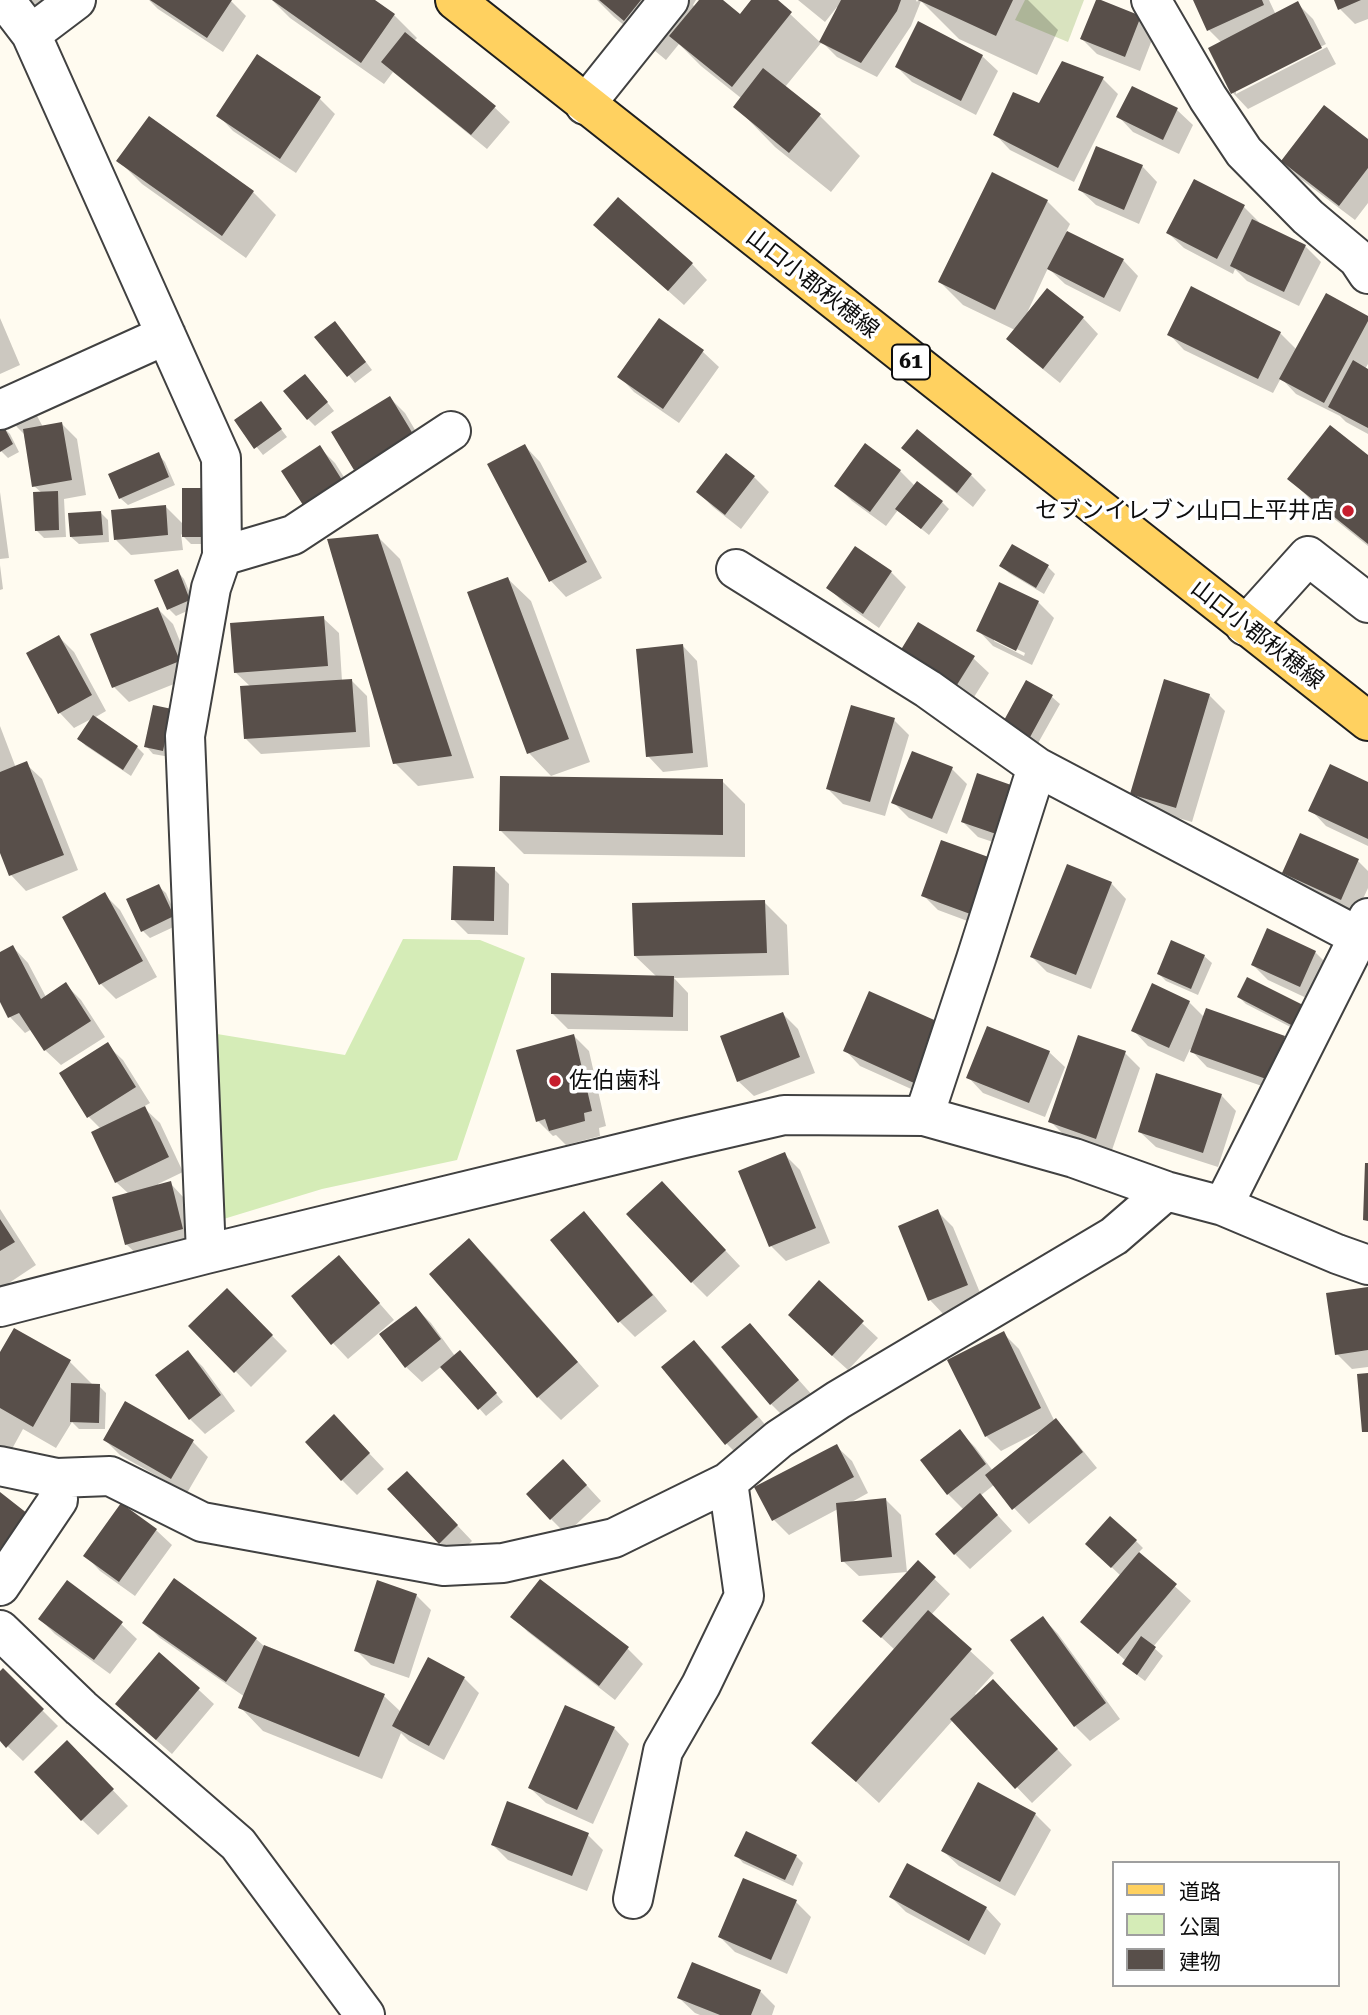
<!DOCTYPE html>
<meta charset="utf-8">
<style>
body{margin:0}
#map{position:relative;width:1368px;height:2015px;overflow:hidden;background:#fffbf0;font-family:"Roboto Serif","Noto Sans JP",serif}
canvas{display:block}
.legend{position:absolute;left:1112px;top:1861px;width:228px;height:126px;box-sizing:border-box;background:#fff;border:2px solid #9f9f9f;margin:0;padding:9px 12px;list-style:none;font-size:21px;color:#0e0e0e}
.legend li{display:flex;align-items:center;gap:14px;height:35px}
.legend b{width:35px;border:2px solid #9f9f9f}
</style>
<div id="map">
<canvas width="1368" height="2015"></canvas>
<ul class="legend">
<li><b style="height:9px;background:#ffd160"></b>道路</li>
<li><b style="height:19px;background:#d5ecb7"></b>公園</li>
<li><b style="height:19px;background:#584f4a"></b>建物</li>
</ul>
</div>
<script>
const context = document.querySelector('canvas').getContext('2d');
context.lineJoin = 'round';
function paint(path, color) { context.fillStyle = color; context.fill(path, 'evenodd'); }
const shape = rows => new Path2D(rows.map(r => 'M' + r).join(''));
function strokePath(path, color, width, dash) { context.strokeStyle = color; context.lineWidth = width; context.lineCap = dash ? 'butt' : 'round'; context.setLineDash(dash || []); context.stroke(path); }
function write(font, color, halo, rows, align = 'center') {
  context.font = font + ' "Roboto Serif","Noto Sans JP",serif'; context.lineWidth = 7; context.setLineDash([]); context.textBaseline = 'middle'; context.strokeStyle = halo; context.fillStyle = color; for (const [text, x, y, turn = 0] of rows) {
    context.save(); context.translate(x, y); context.rotate((+turn || 0) * Math.PI / 180); context.textAlign = isNaN(turn) ? turn : align; if (halo) context.strokeText(text, 0, 0); context.fillText(text, 0, 0); context.restore();
  }
}
const green = shape([
 [403,939,480,940,525,958,457,1160,322,1189,217,1221,211,1033,345,1055]
]);
const cemetery = shape([
 [1025,0,1084,0,1068,42,1015,20]
]);
const shadow = shape([
 [29,0,78,0,50,22],
 [149,0,230,0,246,16,223,52,158,9],
 [272,0,372,0,394,15,417,38,414,41,494,107,510,122,487,149,393,72,384,84,290,18],
 [597,0,696,0,693,5,695,7,702,0,721,0,740,16,753,0,775,0,821,43,785,87,819,115,860,156,831,192,775,147,735,106,741,98,701,66,679,44,666,60,614,17],
 [798,0,916,0,917,2,918,0,1028,0,1058,30,1037,75,959,39,921,1,911,26,877,77,837,57,822,42,839,8,837,7,825,22],
 [1195,0,1269,0,1276,15,1298,4,1313,19,1326,44,1236,90,1236,94,1327,47,1336,64,1248,109,1233,93,1210,49,1222,43,1209,30],
 [1336,0,1368,0,1368,19,1355,24,1340,9],
 [1140,17,1155,32,1140,71,1097,54,1082,39],
 [258,56,320,99,335,114,296,173,233,131,218,115],
 [982,56,998,71,976,115,912,82,897,67],
 [1103,79,1118,94,1074,182,1010,150,995,134],
 [1177,110,1193,125,1179,154,1133,132,1118,116],
 [1368,142,1368,203,1355,220,1298,177,1283,161],
 [119,161,253,192,276,215,246,258,142,184],
 [1142,166,1157,182,1139,224,1096,205,1080,190],
 [1047,201,1070,224,1066,232,1123,260,1138,276,1120,312,1065,284,1048,268,1027,313,1047,290,1083,318,1098,334,1060,383,1024,354,1008,339,1015,330,963,305,940,282],
 [1244,207,1259,222,1258,224,1305,246,1321,262,1299,306,1247,281,1235,269,1233,274,1184,248,1168,233],
 [611,240,692,264,707,280,684,305],
 [0,318,20,365,0,374],
 [1368,318,1368,364,1365,369,1368,371,1368,434,1346,422,1340,416,1296,394,1281,378,1273,393,1184,350,1169,334,1280,333,1297,350],
 [659,320,703,352,719,367,679,423,634,392,619,376],
 [342,330,372,370,355,383,317,337],
 [312,383,334,411,315,426,308,419],
 [390,398,405,413,427,450,371,484,355,469,333,433],
 [261,403,287,437,263,455,236,421],
 [36,414,43,427,62,424,77,439,86,495,64,499,66,537,44,538,36,530,42,493,34,486,24,434,17,427,11,416],
 [3,427,10,434,19,452,8,458,0,450],
 [525,446,540,462,602,578,566,597,551,581,489,465],
 [866,446,900,471,915,486,942,502,949,509,929,535,898,510,886,526,852,501,837,486],
 [320,448,335,463,356,496,305,504,284,471],
 [903,448,971,475,986,490,973,507,919,463],
 [158,454,165,462,175,485,128,505,120,498],
 [1368,458,1368,546,1312,501,1290,479],
 [754,477,769,492,741,529,713,507,698,492],
 [0,492,9,558,0,559],
 [165,506,184,525,218,544,191,544,181,534,183,550,131,555,116,540],
 [101,513,108,520,109,542,79,544,71,537],
 [377,536,400,559,474,778,418,786,395,763],
 [1013,546,1048,567,1055,574,1044,594,1009,573,1001,566],
 [0,565,3,589,0,590],
 [177,571,184,579,196,607,176,616,169,609],
 [891,572,906,587,879,628,844,603,829,588],
 [508,579,531,601,590,762,551,776,529,753,469,593],
 [1000,584,1038,602,1054,618,1032,665,993,646,978,630],
 [994,638,1025,653,1024,656,994,641],
 [158,609,173,624,194,676,129,702,114,687],
 [323,618,339,633,342,681,352,681,367,696,370,747,261,754,246,739,251,687,235,672],
 [59,637,74,652,106,711,94,718,137,747,144,754,131,776,86,746,79,739,93,718,74,728,59,712],
 [682,645,697,661,708,767,663,772,648,756],
 [973,658,989,673,966,710,912,676],
 [1026,683,1052,697,1060,704,1037,745,1012,731],
 [1209,695,1225,711,1192,822,1148,809,1132,794],
 [171,711,170,757,153,754,146,746],
 [894,720,909,735,885,816,843,804,828,789],
 [0,726,16,768,26,764,42,779,78,870,26,891,11,875,0,848],
 [952,769,967,784,947,834,909,818,893,802],
 [978,776,1014,849,978,837,963,822],
 [722,781,745,804,745,857,524,854,501,831],
 [1368,784,1368,846,1326,826,1311,810],
 [993,861,989,929,938,910,923,895],
 [1358,861,1368,871,1368,888,1356,914,1299,888,1284,873],
 [494,869,509,884,508,935,468,934,453,919],
 [1111,883,1126,899,1091,989,1047,972,1032,957],
 [158,886,166,893,180,924,150,938,143,931],
 [105,895,120,910,157,977,116,999,101,984],
 [764,902,787,925,789,975,674,978,688,993,688,1031,568,1029,553,1014,657,977,635,956],
 [1268,931,1315,952,1331,968,1315,1002,1268,980,1253,965],
 [13,947,28,963,46,997,66,985,81,1000,105,1037,61,1065,45,1050,32,1029,25,1033,10,1017,0,999,0,954],
 [1204,956,1212,963,1198,995,1166,981,1159,974],
 [1248,979,1302,1033,1246,1004,1239,997],
 [870,993,929,1097,860,1066,845,1050],
 [1189,1002,1204,1017,1284,1038,1299,1053,1285,1094,1207,1067,1190,1049,1184,1062,1148,1046,1133,1030],
 [783,1014,798,1029,815,1073,754,1096,738,1081],
 [574,1036,589,1051,606,1126,599,1128,600,1136,566,1145,556,1135,553,1136,538,1121],
 [107,1045,123,1060,150,1103,143,1107,160,1123,183,1172,158,1184,159,1186,170,1183,185,1199,198,1244,142,1259,126,1244,129,1194,116,1182,101,1129,88,1116],
 [1049,1052,1065,1067,1045,1117,983,1093,968,1077],
 [1125,1053,1140,1068,1111,1153,1066,1137,1050,1121],
 [1221,1095,1236,1111,1218,1167,1156,1147,1140,1132],
 [784,1154,800,1170,830,1243,786,1261,771,1246],
 [677,1199,740,1266,707,1297,692,1282],
 [0,1209,36,1265,0,1289],
 [937,1211,953,1227,983,1300,945,1316,930,1300],
 [584,1214,599,1229,667,1311,635,1337,620,1322,552,1240],
 [469,1240,492,1263,599,1386,561,1420,538,1397,431,1274],
 [339,1257,394,1320,348,1359,333,1343],
 [819,1283,878,1338,848,1370,805,1331],
 [1368,1289,1368,1367,1352,1369,1337,1354],
 [227,1290,287,1351,251,1387,191,1326],
 [416,1308,431,1323,455,1356,467,1359,503,1402,486,1416,442,1366,422,1382,406,1367],
 [750,1325,813,1396,786,1419,771,1404],
 [14,1330,70,1362,94,1386,99,1386,106,1393,105,1429,79,1429,72,1422,56,1448,23,1429,7,1458,0,1454,0,1355],
 [1003,1333,1019,1349,1055,1422,1056,1421,1071,1436,1097,1468,1029,1524,1014,1508,995,1484,980,1496,1012,1531,970,1569,955,1554,964,1510,948,1494,960,1432,975,1447,993,1471,1040,1431,1001,1451,986,1436],
 [694,1342,709,1357,772,1433,742,1459,727,1444],
 [188,1352,203,1367,235,1411,205,1434,190,1419],
 [349,1432,384,1469,357,1495,342,1480],
 [105,1440,193,1442,208,1457,187,1493,120,1455],
 [836,1446,852,1461,868,1493,850,1503,885,1499,901,1515,907,1572,859,1576,843,1561,838,1509,789,1535,774,1520],
 [579,1477,601,1501,566,1534,551,1519],
 [422,1488,472,1541,455,1558,440,1543],
 [121,1505,156,1530,172,1545,135,1596,100,1571,85,1555],
 [1136,1541,1143,1548,1138,1553,1191,1601,1153,1647,1163,1656,1145,1681,1132,1671,1124,1664,1126,1661,1083,1622,1121,1576,1087,1544],
 [918,1563,950,1594,931,1615,994,1673,975,1694,977,1696,1008,1696,1072,1765,1032,1803,953,1720,879,1803,814,1743,895,1650,880,1636],
 [541,1581,628,1649,643,1664,615,1700,528,1632,513,1617],
 [416,1595,431,1610,409,1678,371,1665,356,1650],
 [1043,1618,1058,1634,1120,1719,1090,1741,1075,1726],
 [40,1619,121,1624,137,1639,110,1674,55,1634],
 [145,1623,256,1639,264,1646,384,1696,401,1712,464,1678,479,1693,444,1760,409,1741,401,1733,382,1779,263,1731,241,1708,245,1697,160,1638],
 [160,1654,214,1704,172,1754,132,1719],
 [3,1671,58,1726,23,1761,0,1739,0,1674],
 [614,1728,629,1744,593,1824,546,1803,530,1788],
 [82,1758,128,1806,98,1835,82,1820],
 [1035,1814,1051,1830,1015,1896,959,1866,943,1851],
 [588,1835,603,1850,587,1891,508,1860,493,1845],
 [736,1855,796,1856,803,1863,793,1886,743,1863],
 [891,1897,986,1908,1001,1924,985,1955,906,1912],
 [796,1902,811,1917,787,1974,735,1952,720,1937],
 [760,1991,775,2006,772,2015,700,2015,695,2013,679,1998]
]);
const building = shape([
 [150,0,232,0,207,38],
 [272,0,375,0,395,14,361,63],
 [599,0,641,0,624,21],
 [699,0,723,0,740,14,751,0,778,0,792,12,732,87,669,36],
 [841,0,901,0,897,11,861,63,819,42],
 [918,0,1013,0,996,36],
 [1096,0,1101,0,1141,16,1125,57,1080,39],
 [1193,0,1262,0,1264,5,1207,31],
 [1334,0,1361,0,1338,10],
 [1298,1,1322,48,1231,94,1208,48],
 [918,21,983,55,961,101,895,67],
 [405,32,496,106,471,135,381,62],
 [257,54,321,97,280,159,216,116],
 [1062,61,1104,77,1058,168,993,135,1013,92,1039,103],
 [763,68,821,114,789,153,733,107],
 [1132,86,1178,108,1163,140,1116,117],
 [1324,105,1368,139,1368,168,1339,206,1281,161],
 [149,116,254,191,222,236,116,161],
 [1096,146,1143,165,1124,210,1078,190],
 [992,172,1048,200,995,310,938,282],
 [1194,179,1245,205,1217,259,1166,233],
 [618,197,693,263,668,291,593,225],
 [1252,219,1306,245,1284,292,1230,266],
 [1067,231,1124,259,1104,298,1047,269],
 [1191,286,1281,332,1258,379,1167,335],
 [1047,288,1084,317,1043,369,1006,339],
 [1326,293,1368,316,1368,321,1324,403,1279,379],
 [659,318,704,350,663,409,617,377],
 [335,321,366,362,347,377,314,337],
 [1353,360,1368,369,1368,428,1328,407],
 [305,374,328,402,307,420,283,391],
 [390,396,413,434,354,470,331,432],
 [261,401,282,429,254,449,234,420],
 [62,422,72,480,32,487,23,429],
 [3,425,13,444,0,452,0,426],
 [1330,425,1368,455,1368,544,1287,479],
 [917,429,972,474,957,493,901,448],
 [865,443,901,470,870,512,834,486],
 [525,444,587,562,549,582,487,464],
 [320,445,342,480,303,505,281,471],
 [159,452,169,477,119,499,108,474],
 [726,453,755,476,725,515,696,492],
 [917,481,943,501,921,529,895,509],
 [182,488,210,488,211,537,182,537],
 [58,491,59,530,35,531,33,492],
 [166,505,168,535,114,540,111,510],
 [101,511,103,535,70,537,68,513],
 [378,534,452,756,393,764,327,539],
 [1012,544,1049,565,1036,588,999,566],
 [855,546,892,571,863,614,826,588],
 [178,569,190,600,167,610,154,580],
 [508,577,569,739,527,754,467,592],
 [999,582,1039,601,1016,651,976,631],
 [158,607,180,661,112,688,90,634],
 [324,616,328,666,234,673,230,623],
 [918,622,975,656,950,696,894,661],
 [59,635,92,695,58,714,26,653],
 [683,644,693,753,646,757,636,649],
 [352,679,356,732,244,739,240,686],
 [1164,679,1210,694,1176,808,1130,794],
 [1026,680,1053,695,1029,739,1002,724],
 [153,705,172,709,163,751,144,747],
 [851,705,895,718,870,802,826,789],
 [93,715,138,746,123,770,77,739],
 [912,751,953,767,932,819,891,803],
 [27,761,64,855,9,876,0,853,0,772],
 [1330,764,1368,782,1368,839,1308,811],
 [977,773,1014,786,999,835,961,822],
 [500,776,723,779,723,835,499,831],
 [1300,833,1359,859,1341,900,1282,873],
 [941,840,994,859,973,915,921,896],
 [1067,864,1112,882,1076,975,1030,957],
 [453,866,495,867,494,921,451,920],
 [159,884,174,916,141,932,126,899],
 [105,892,143,961,99,985,62,917],
 [765,900,767,953,634,956,632,903],
 [1267,928,1316,951,1300,987,1251,965],
 [1171,940,1205,955,1191,989,1157,974],
 [13,945,41,999,66,982,91,1021,44,1051,19,1013,8,1018,0,1002,0,952],
 [551,973,674,976,673,1017,551,1014],
 [1247,977,1305,1006,1295,1027,1237,997],
 [1152,983,1190,1001,1169,1048,1131,1031],
 [869,991,941,1023,914,1083,843,1051],
 [1206,1008,1285,1036,1269,1080,1190,1052],
 [783,1012,800,1057,737,1082,720,1036],
 [987,1026,1050,1051,1029,1103,966,1078],
 [574,1034,592,1111,584,1113,585,1121,549,1131,545,1119,536,1122,516,1050],
 [1078,1035,1126,1051,1096,1139,1048,1122],
 [108,1042,136,1087,87,1118,59,1073],
 [1156,1073,1222,1094,1203,1153,1138,1132],
 [145,1106,169,1157,115,1183,91,1132],
 [785,1152,816,1228,769,1247,738,1171],
 [1365,1163,1368,1163,1368,1221,1363,1220],
 [171,1181,183,1229,125,1245,112,1197],
 [662,1181,726,1250,691,1283,626,1214],
 [938,1209,968,1285,928,1301,898,1226],
 [584,1211,653,1295,618,1323,550,1240],
 [0,1219,15,1242,0,1251],
 [469,1238,578,1362,537,1398,429,1274],
 [339,1255,380,1303,331,1345,291,1296],
 [819,1280,864,1321,832,1356,788,1315],
 [1368,1287,1368,1350,1335,1355,1326,1293],
 [227,1288,273,1335,234,1373,188,1326],
 [416,1306,441,1339,405,1368,379,1334],
 [750,1323,799,1380,770,1405,721,1347],
 [14,1328,71,1360,33,1427,0,1408,0,1352],
 [1004,1331,1041,1408,985,1437,947,1360],
 [694,1340,758,1417,725,1445,661,1367],
 [188,1350,221,1395,189,1420,155,1375],
 [460,1350,497,1393,478,1410,440,1367],
 [1368,1373,1368,1432,1362,1432,1357,1374],
 [71,1383,100,1384,99,1423,70,1422],
 [125,1401,194,1440,171,1479,103,1440],
 [334,1414,370,1453,341,1481,305,1442],
 [1056,1418,1083,1452,1012,1510,985,1475],
 [960,1429,986,1464,947,1495,920,1460],
 [837,1444,854,1477,772,1521,754,1487],
 [563,1459,587,1485,550,1520,526,1494],
 [407,1471,458,1525,439,1544,387,1489],
 [0,1492,28,1514,0,1549],
 [980,1493,998,1515,954,1555,935,1534],
 [886,1498,892,1557,841,1562,836,1503],
 [121,1503,157,1529,119,1582,83,1556],
 [1110,1516,1137,1540,1111,1568,1085,1544],
 [1139,1552,1177,1584,1118,1654,1080,1622],
 [918,1560,936,1577,881,1638,862,1621],
 [174,1578,257,1638,226,1682,142,1623],
 [540,1579,629,1647,599,1686,510,1617],
 [67,1580,123,1622,94,1660,38,1619],
 [377,1580,417,1594,394,1664,354,1651],
 [928,1610,972,1649,856,1782,811,1743],
 [1043,1616,1106,1703,1074,1727,1010,1640],
 [1141,1636,1156,1647,1137,1675,1122,1664],
 [264,1645,385,1694,359,1757,238,1708],
 [159,1652,200,1688,156,1740,115,1704],
 [428,1657,465,1677,429,1746,392,1726],
 [3,1668,44,1709,6,1748,0,1741,0,1671],
 [993,1679,1058,1749,1015,1789,950,1719],
 [565,1705,615,1727,577,1810,528,1788],
 [67,1740,114,1789,81,1821,34,1772],
 [978,1782,1036,1813,1000,1882,941,1851],
 [507,1801,589,1833,572,1876,491,1845],
 [746,1831,797,1855,785,1880,734,1856],
 [907,1863,987,1907,969,1941,889,1897],
 [743,1878,797,1900,771,1960,718,1937],
 [692,1962,761,1990,751,2015,720,2015,677,1998]
]);
const minor = shape([
 [5,0,31,34,221,458,222,556,211,588,185,736,206,1254],
 [1151,0,1208,98,1244,152,1308,217,1358,259,1368,274],
 [31,34,76,0],
 [585,105,669,0],
 [0,410,166,335],
 [222,556,293,535,451,431],
 [736,569,928,689,1037,767],
 [1245,626,1308,556,1368,603],
 [924,1116,976,959,1037,767,1359,937],
 [1223,1206,1368,918],
 [0,1307,206,1254,680,1139,784,1115,924,1116,1074,1158,1166,1191,1223,1206,1337,1254,1368,1265],
 [0,1466,57,1478,110,1476,202,1522,444,1566,503,1563,614,1538,728,1482,779,1439,838,1400,1114,1236,1166,1191],
 [0,1586,58,1500,57,1478],
 [0,1630,81,1708,238,1844,365,2015],
 [633,1899,663,1751,701,1685,744,1596,728,1482]
]);
const major = shape([
 [455,0,1368,721]
]);
const markers = [
 [1348,511,7,"#c71e2e"],
 [555,1081,7,"#c71e2e"]
];
const shields = [
 [911,362,38]
];
const shieldNames = [
 ["61",911,362]
];
const streetNames = [
 ["山口小郡秋穂線",812,284,38],
 ["山口小郡秋穂線",1257,635,38]
];
const poiNames = [
 ["セブンイレブン山口上平井店",1334,511],
 ["佐伯歯科",569,1081,"left"]
];
paint(green, '#d5ecb7');
paint(cemetery, '#d9e3bf');
paint(shadow, '#0003');
paint(building, '#584f4a');
strokePath(minor, '#414141', 42);
strokePath(major, '#1f1f1f', 42);
strokePath(minor, '#fff', 38);
strokePath(major, '#ffd160', 38);
for (const [x, y, r, color] of markers) { const dot = new Path2D(); dot.arc(x, y, r, 0, 2 * Math.PI); context.fillStyle = color; context.fill(dot); strokePath(dot, '#fff', 2.5); }
for (const [x, y, w] of shields) { const box = new Path2D(); box.roundRect(x - w / 2, y - 17.5, w, 35, 5); context.fillStyle = '#fff'; context.fill(box); strokePath(box, '#0e0e0e', 2); }
write('bold 21px', '#0e0e0e', null, shieldNames);
write('23px', '#0e0e0e', '#fff', streetNames);
write('23px', '#0e0e0e', '#fff', poiNames, 'right');
</script>
